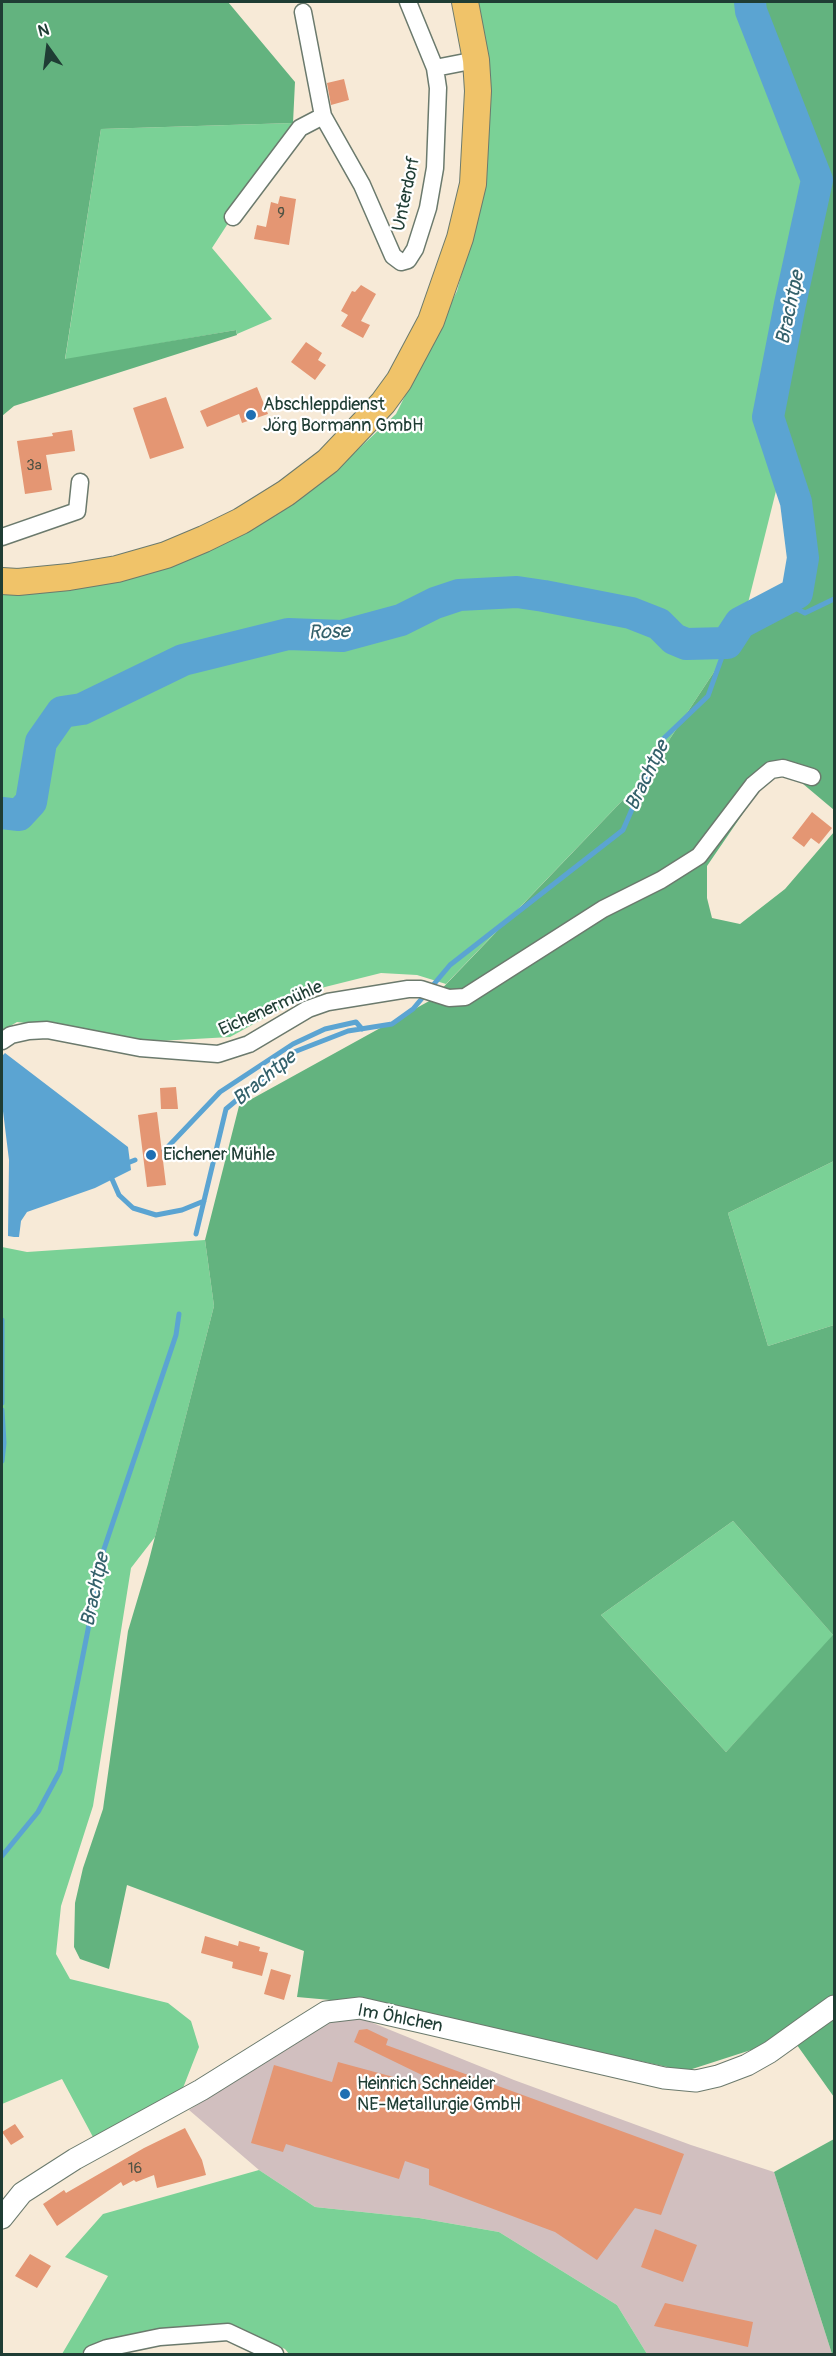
<!DOCTYPE html>
<meta charset="utf-8">
<style>
body{margin:0}
#map{position:relative;width:836px;height:2356px;overflow:hidden;background:#f7ead7;font-family:Pangolin,sans-serif}
canvas{display:block}
.frame{position:absolute;inset:0;border:3px solid #1f3d34;pointer-events:none}
.north{position:absolute;left:18px;top:18px;width:60px;height:60px;-webkit-text-stroke:4px #fff;paint-order:stroke;rotate:346deg;font-size:16px;font-weight:700;line-height:24px;text-align:center;color:#1f3d34}
.north::after{content:'';display:block;margin:auto;width:21px;height:27px;background:#1f3d34;clip-path:polygon(50% 0,100% 100%,50% 72%,0 100%)}
</style>
<div id="map">
<canvas width="836" height="2356"></canvas>
<div class="frame"></div>
<div class="north">N</div>
</div>
<script>
const context = document.querySelector('canvas').getContext('2d');
context.lineJoin = 'round';
function paint(path, color) { context.fillStyle = color; context.fill(path, 'evenodd'); }
const shape = rows => new Path2D(rows.map(r => 'M' + r).join(''));
function strokePath(path, color, width, dash) { context.strokeStyle = color; context.lineWidth = width; context.lineCap = dash ? 'butt' : 'round'; context.setLineDash(dash || []); context.stroke(path); }
function write(font, color, halo, rows, align = 'center') {
  context.font = font + ' Pangolin,sans-serif'; context.lineWidth = 4.5; context.setLineDash([]); context.textBaseline = 'middle'; context.strokeStyle = halo; context.fillStyle = color; for (const [text, x, y, turn = 0] of rows) {
    context.save(); context.translate(x, y); context.rotate((+turn || 0) * Math.PI / 180); context.textAlign = isNaN(turn) ? turn : align; if (halo) context.strokeText(text, 0, 0); context.fillText(text, 0, 0); context.restore();
  }
}
const industrial = shape([
 [358,2017,514,2080,691,2145,774,2172,832,2354,647,2354,617,2305,499,2232,419,2218,315,2207,259,2170,189,2110,329,2022]
]);
const green = shape([
 [474,2,751,2,766,52,821,191,779,346,779,479,741,631,644,778,446,984,417,975,381,973,317,989,230,1037,141,1042,82,1029,17,1022,2,1031,2,588,73,584,339,467,396,414,457,291,486,185,487,59],
 [293,123,212,248,272,319,237,334,236,330,65,360,101,129],
 [834,1161,834,1325,768,1346,728,1213],
 [205,1240,214,1306,155,1537,131,1568,93,1806,61,1906,56,1954,70,1979,168,2003,191,2021,199,2047,183,2088,93,2137,62,2079,2,2104,2,1247,27,1252],
 [733,1521,834,1636,726,1752,601,1615],
 [259,2170,315,2207,419,2218,499,2232,617,2305,647,2354,289,2354,285,2349,231,2325,106,2344,79,2354,62,2354,108,2276,65,2257,103,2214]
]);
const forest = shape([
 [2,2,228,2,295,82,293,123,101,129,65,359,236,330,237,335,14,406,2,416],
 [751,2,834,2,834,810,796,778,777,774,761,787,707,866,707,898,712,918,740,924,785,889,834,832,834,1161,728,1213,768,1346,834,1325,834,2097,787,2031,751,2050,686,2071,375,2004,297,1997,304,1951,127,1885,109,1969,80,1959,74,1947,75,1903,83,1868,103,1809,128,1631,148,1564,214,1306,205,1240,239,1106,431,1000,644,778,741,631,799,597,779,479,779,346,821,191,766,52],
 [733,1521,833,1635,726,1752,601,1615],
 [834,2139,834,2354,832,2354,774,2172]
]);
const water = shape([
 [5,1053,128,1147,131,1170,95,1188,27,1212,21,1221,19,1237,14,1237,8,1236,9,1160,2,1103,2,1056]
]);
const stream = shape([
 [782,601,805,613,834,599],
 [162,1153,220,1092,293,1044,325,1029,356,1022,362,1029],
 [130,1162,135,1160],
 [112,1179,119,1195,133,1208,156,1215,182,1210,204,1201],
 [196,1234,226,1109,294,1052,348,1031,392,1024,413,1009,450,965,623,830,662,740,708,696,727,643],
 [2,1403,2,1320],
 [2,1410,4,1443,2,1461],
 [2,1856,38,1812,60,1771,104,1549,176,1335,179,1314]
]);
const river = shape([
 [2,813,19,815,31,802,41,742,62,712,82,709,183,660,288,634,342,636,401,620,435,603,459,595,517,592,544,596,631,613,659,624,674,639,686,644,727,643,740,623,797,593,803,558,796,502,768,417,790,304,817,180,751,11,750,2]
]);
const building = shape([
 [344,79,349,100,331,105,327,83],
 [280,196,296,199,289,245,254,239,257,225,266,227,271,202,278,204],
 [361,285,376,294,361,321,370,325,363,338,341,326,348,315,341,311,352,291,355,292],
 [306,342,322,353,318,360,326,365,315,380,291,362],
 [257,387,268,414,242,423,239,414,207,427,200,411],
 [166,397,184,448,150,459,133,408],
 [72,430,75,451,46,455,52,490,25,494,17,441,53,436,52,433],
 [812,812,832,828,819,844,811,838,804,847,792,838],
 [176,1087,178,1109,161,1109,160,1088],
 [157,1112,166,1185,147,1187,138,1115],
 [205,1936,238,1946,239,1941,260,1947,259,1951,268,1953,262,1976,232,1968,233,1962,201,1953],
 [271,1969,291,1975,284,2000,264,1994],
 [367,2029,388,2039,386,2045,684,2154,661,2215,635,2208,597,2260,555,2232,429,2185,429,2169,405,2161,399,2179,286,2144,283,2152,251,2143,274,2065,332,2082,338,2062,423,2085,426,2077,354,2042,359,2030],
 [15,2124,24,2137,11,2145,2,2132],
 [185,2128,202,2160,206,2175,157,2188,154,2175,136,2182,134,2180,123,2186,121,2182,57,2226,43,2204,64,2190,66,2193,144,2148],
 [655,2229,697,2245,683,2282,641,2267],
 [30,2254,51,2266,37,2288,15,2276],
 [665,2303,753,2322,748,2347,654,2326]
]);
const minor = shape([
 [408,2,435,68],
 [303,12,323,116,362,185,393,256,401,262,408,260,415,249,428,208,435,168,438,88,435,68,476,60],
 [233,217,300,128,323,116],
 [2,537,77,511,80,482],
 [2,1041,11,1035,29,1031,47,1030,140,1048,218,1054,249,1044,308,1009,328,1002,408,989,421,989,449,998,465,997,603,909,661,880,699,856,753,785,771,770,783,768,812,777],
 [92,2354,107,2348,160,2337,228,2332,275,2354]
]);
const tertiary = shape([
 [2,2218,22,2193,75,2159,201,2090,326,2012,360,2008,664,2078,696,2081,718,2076,747,2065,770,2052,834,2006]
]);
const primary = shape([
 [2,581,18,582,69,577,117,569,166,555,204,539,241,521,286,493,328,461,383,403,399,381,431,321,460,238,473,184,478,91,476,60,465,2]
]);
const markers = [
 [251,415,6,"#1f6fb2"],
 [151,1155,6,"#1f6fb2"],
 [345,2094,6,"#1f6fb2"]
];
const numberNames = [
 ["9",281,214],
 ["3a",34,466],
 ["16",135,2169]
];
const streetNames = [
 ["Unterdorf",407,194,-78],
 ["Eichenermühle",271,1009,-24],
 ["Im Öhlchen",400,2019,11]
];
const poiNames = [
 ["Abschleppdienst",263,405],
 ["Jörg Bormann GmbH",263,426],
 ["Eichener Mühle",163,1155],
 ["Heinrich Schneider",357,2084],
 ["NE-Metallurgie GmbH",357,2105]
];
const waterNames = [
 ["Brachtpe",791,308,-78],
 ["Rose",329,633,-3],
 ["Brachtpe",648,776,-64],
 ["Brachtpe",265,1079,-39],
 ["Brachtpe",96,1590,-78]
];
paint(industrial, '#d1bfbf');
paint(green, '#7ad196');
paint(forest, '#63b37f');
paint(water, '#5ba4d2');
strokePath(stream, '#5ba4d2', 5);
strokePath(river, '#5ba4d2', 32);
paint(building, '#e49673');
strokePath(minor, '#6b7a6d', 19);
strokePath(tertiary, '#6b7a6d', 23);
strokePath(primary, '#6b7a6d', 28);
strokePath(minor, '#fff', 16);
strokePath(tertiary, '#fff', 21);
strokePath(primary, '#f0c369', 26);
for (const [x, y, r, color] of markers) { const dot = new Path2D(); dot.arc(x, y, r, 0, 2 * Math.PI); context.fillStyle = color; context.fill(dot); strokePath(dot, '#fff', 2); }
write('15px', '#505344', null, numberNames);
write('18px', '#1f3d34', '#fff', streetNames);
write('18px', '#1f3d34', '#fff', poiNames, 'left');
write('italic 20px', '#34616b', '#fff', waterNames);
</script>
